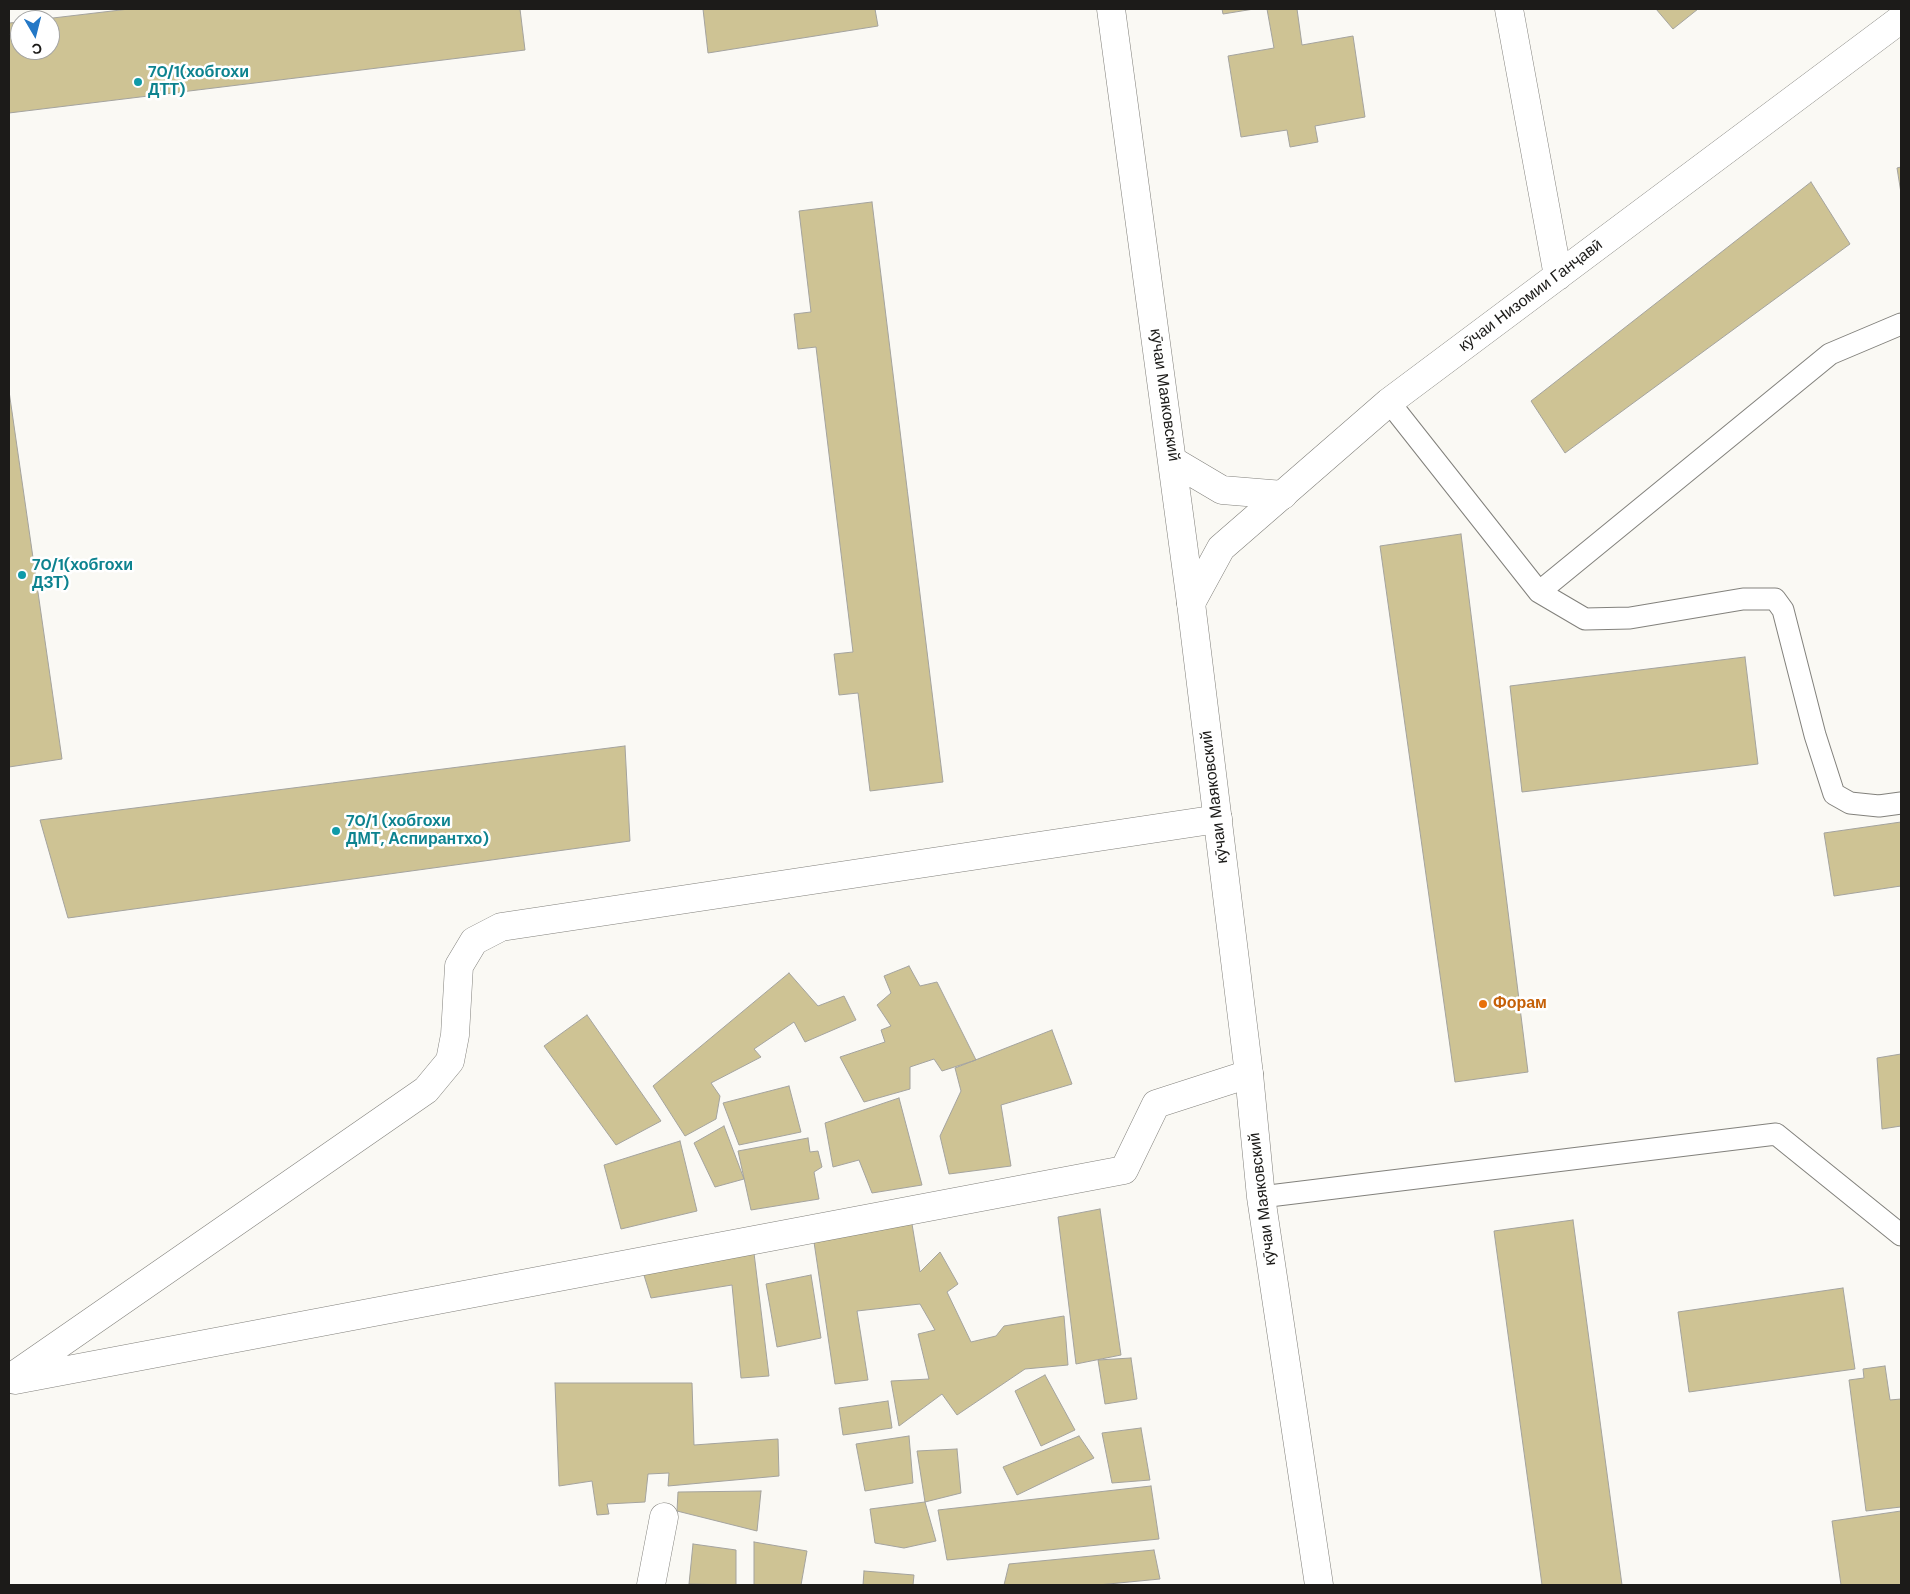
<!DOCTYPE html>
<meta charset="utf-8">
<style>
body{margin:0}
#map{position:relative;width:1910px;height:1594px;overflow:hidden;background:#faf9f4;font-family:"DM Sans",sans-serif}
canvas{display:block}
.frame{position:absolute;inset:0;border:10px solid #1c1b19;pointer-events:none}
.north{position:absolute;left:10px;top:10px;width:50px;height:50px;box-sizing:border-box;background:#fff;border:1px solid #a4a4a3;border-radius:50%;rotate:172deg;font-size:14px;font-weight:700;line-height:20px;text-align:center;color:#1c1b19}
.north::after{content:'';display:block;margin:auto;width:18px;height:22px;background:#2478c6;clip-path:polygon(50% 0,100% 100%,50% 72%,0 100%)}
</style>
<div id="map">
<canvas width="1910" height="1594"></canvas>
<div class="frame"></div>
<div class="north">С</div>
</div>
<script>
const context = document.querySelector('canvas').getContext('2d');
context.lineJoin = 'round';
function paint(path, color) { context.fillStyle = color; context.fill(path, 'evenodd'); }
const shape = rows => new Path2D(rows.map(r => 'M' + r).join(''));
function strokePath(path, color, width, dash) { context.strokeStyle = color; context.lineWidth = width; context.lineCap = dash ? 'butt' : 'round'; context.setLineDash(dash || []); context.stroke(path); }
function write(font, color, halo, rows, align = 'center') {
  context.font = font + ' "DM Sans",sans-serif'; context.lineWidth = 5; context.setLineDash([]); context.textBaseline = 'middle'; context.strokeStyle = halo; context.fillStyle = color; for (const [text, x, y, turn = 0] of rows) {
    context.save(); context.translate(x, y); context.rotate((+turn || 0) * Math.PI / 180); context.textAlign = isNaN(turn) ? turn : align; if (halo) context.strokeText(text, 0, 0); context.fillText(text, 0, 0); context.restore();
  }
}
const building = shape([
 [129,9,520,9,525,50,9,113,9,23,20,22,20,50,50,50,50,20,36,20,129,9],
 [703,9,875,9,878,26,708,53,703,9],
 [1222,9,1254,9,1223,14,1222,9],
 [1267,9,1297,9,1302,45,1353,36,1365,117,1315,126,1318,142,1290,147,1287,130,1241,137,1228,56,1274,48,1267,9],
 [1656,9,1698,9,1673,29,1656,9],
 [1901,167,1901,193,1897,168,1901,167],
 [1811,182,1850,244,1565,453,1531,401,1811,182],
 [872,202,943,782,870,791,858,693,839,695,834,654,853,652,816,347,798,349,794,314,811,312,799,211,872,202],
 [9,391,62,759,9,767,9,391],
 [1461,534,1528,1072,1455,1082,1380,546,1461,534],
 [1745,657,1758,764,1522,792,1510,686,1745,657],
 [625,746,630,841,68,918,40,820,625,746],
 [1901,822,1901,886,1834,896,1824,833,1901,822],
 [909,966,920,986,937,982,976,1060,942,1071,934,1059,910,1067,910,1089,864,1102,840,1057,885,1042,881,1030,891,1026,877,1005,891,993,884,976,909,966],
 [789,973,818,1006,844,996,856,1020,805,1042,794,1022,754,1049,761,1057,711,1083,720,1096,716,1119,685,1136,653,1086,789,973],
 [587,1015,661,1121,616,1145,544,1046,587,1015],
 [1052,1030,1072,1084,1001,1105,1011,1166,949,1174,940,1136,961,1091,955,1068,1052,1030],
 [1901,1054,1901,1126,1882,1129,1877,1058,1901,1054],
 [789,1086,801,1132,739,1145,723,1103,789,1086],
 [899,1098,922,1185,872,1193,859,1160,833,1167,825,1123,899,1098],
 [724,1126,744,1179,715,1187,694,1143,724,1126],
 [808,1138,810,1152,818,1151,822,1167,814,1172,819,1199,751,1210,738,1151,808,1138],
 [680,1141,697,1211,621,1229,604,1165,680,1141],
 [1100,1209,1121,1355,1076,1364,1058,1217,1100,1209],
 [1573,1220,1622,1585,1542,1585,1494,1231,1573,1220],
 [912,1224,920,1272,940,1252,958,1284,947,1292,971,1342,996,1336,1004,1326,1064,1316,1068,1365,1025,1369,957,1415,942,1394,899,1426,891,1381,929,1379,918,1334,935,1330,920,1304,857,1311,868,1380,835,1384,814,1242,912,1224],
 [754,1253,769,1376,741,1378,732,1285,651,1298,643,1272,754,1253],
 [811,1275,821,1338,777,1347,766,1284,811,1275],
 [1843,1288,1855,1369,1689,1392,1678,1312,1843,1288],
 [1131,1358,1137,1399,1105,1404,1098,1360,1131,1358],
 [1885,1366,1890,1400,1901,1399,1901,1507,1866,1511,1849,1380,1864,1378,1863,1369,1885,1366],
 [1045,1375,1075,1430,1041,1446,1015,1391,1045,1375],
 [555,1383,692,1383,694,1445,778,1439,779,1476,668,1486,669,1473,648,1474,645,1502,607,1504,609,1514,597,1515,592,1481,559,1486,555,1383],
 [888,1401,892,1428,843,1435,839,1408,888,1401],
 [1141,1428,1150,1480,1112,1483,1102,1433,1141,1428],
 [909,1436,913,1483,865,1491,856,1444,909,1436],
 [1079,1436,1094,1458,1017,1495,1003,1467,1079,1436],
 [957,1449,961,1493,925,1502,917,1451,957,1449],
 [1151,1486,1159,1539,947,1560,938,1510,1151,1486],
 [761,1491,757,1531,677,1511,678,1492,761,1491],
 [925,1502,936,1541,904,1548,875,1543,870,1509,925,1502],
 [1901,1511,1901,1585,1841,1585,1832,1521,1901,1511],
 [754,1542,807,1551,801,1585,754,1585,754,1542],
 [693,1544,736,1550,736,1585,689,1584,693,1544],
 [1154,1550,1160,1579,1098,1585,1004,1585,1009,1564,1154,1550],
 [864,1571,914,1575,913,1585,863,1585,864,1571]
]);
const service = shape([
 [1389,402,1539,592,1585,619,1630,618,1743,599,1775,599,1783,610,1815,735,1834,794,1850,803,1879,806,1901,803],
 [1539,592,1830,354,1901,324],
 [1261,1197,1776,1134,1901,1235]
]);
const minor = shape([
 [1509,9,1558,276],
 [1191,603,1221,548,1389,402,1901,19],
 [9,1379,426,1090,450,1061,455,1035,459,966,474,941,501,927,1218,819],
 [15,1380,1124,1170,1156,1104,1249,1074],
 [651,1585,664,1517]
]);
const tertiary = shape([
 [1111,9,1191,603,1249,1074,1261,1197,1319,1585],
 [1173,461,1222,490,1283,495]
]);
const markers = [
 [138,82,5,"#0f9aa8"],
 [22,575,5,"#0f9aa8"],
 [336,831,5,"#0f9aa8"],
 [1483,1004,5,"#e8710a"]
];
const cultureNames = [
 ["70/1(хобгохи",148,73],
 ["ДТТ)",148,91],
 ["70/1(хобгохи",32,566],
 ["ДЗТ)",32,584],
 ["70/1 (хобгохи",346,822],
 ["ДМТ, Аспирантхо)",346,840]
];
const streetNames = [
 ["кӯчаи Низомии Ганҷавӣ",1531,296,-37],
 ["кӯчаи Маяковский",1164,395,82],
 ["кӯчаи Маяковский",1215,797,-97],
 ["кӯчаи Маяковский",1263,1199,-97]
];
const foodNames = [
 ["Форам",1493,1004]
];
paint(building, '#cec394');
strokePath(building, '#a4a39e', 1);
strokePath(service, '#82817c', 23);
strokePath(minor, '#82817c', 29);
strokePath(tertiary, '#82817c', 29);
strokePath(service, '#fff', 21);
strokePath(minor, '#fff', 28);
strokePath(tertiary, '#fff', 28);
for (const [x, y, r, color] of markers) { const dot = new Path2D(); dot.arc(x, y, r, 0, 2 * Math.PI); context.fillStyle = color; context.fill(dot); strokePath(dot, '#fff', 2); }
write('bold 16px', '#0d838f', '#fff', cultureNames, 'left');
write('16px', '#1c1b19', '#fff', streetNames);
write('bold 16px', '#c56008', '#fff', foodNames, 'left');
</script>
